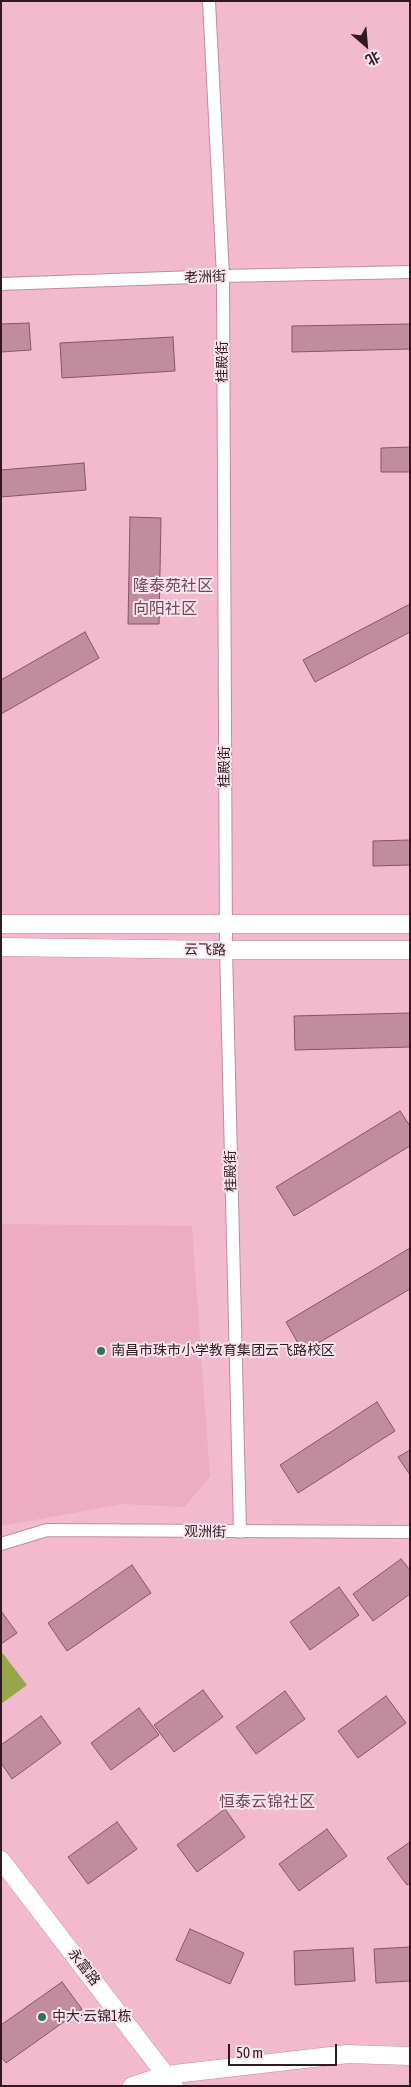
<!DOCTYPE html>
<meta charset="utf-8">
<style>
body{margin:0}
#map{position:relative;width:411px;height:2087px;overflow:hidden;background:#f3bacd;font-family:"Asap Condensed","Noto Sans SC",sans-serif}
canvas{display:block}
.frame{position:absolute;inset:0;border:2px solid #2f1a22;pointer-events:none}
.north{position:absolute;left:341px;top:20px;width:50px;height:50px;-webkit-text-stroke:4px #fee6ed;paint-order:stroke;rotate:153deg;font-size:14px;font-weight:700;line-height:20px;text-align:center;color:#2f1a22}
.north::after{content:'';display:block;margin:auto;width:18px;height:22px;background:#2f1a22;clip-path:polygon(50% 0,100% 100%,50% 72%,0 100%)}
.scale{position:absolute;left:228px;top:2044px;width:109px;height:22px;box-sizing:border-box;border:2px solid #2f1a22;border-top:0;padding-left:6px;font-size:15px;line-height:18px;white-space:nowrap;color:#2f1a22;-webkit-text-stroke:4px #fee6ed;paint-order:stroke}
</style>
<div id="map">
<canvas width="411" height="2087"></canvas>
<div class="frame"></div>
<div class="north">北</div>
<div class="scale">50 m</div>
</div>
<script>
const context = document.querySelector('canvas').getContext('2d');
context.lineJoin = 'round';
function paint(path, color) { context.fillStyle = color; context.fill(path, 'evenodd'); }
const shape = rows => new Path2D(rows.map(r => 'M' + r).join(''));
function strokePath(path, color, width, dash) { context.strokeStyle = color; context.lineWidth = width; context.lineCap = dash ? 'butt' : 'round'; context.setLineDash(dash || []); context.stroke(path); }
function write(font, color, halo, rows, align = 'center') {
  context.font = font + ' "Asap Condensed","Noto Sans SC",sans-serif'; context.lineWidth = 4; context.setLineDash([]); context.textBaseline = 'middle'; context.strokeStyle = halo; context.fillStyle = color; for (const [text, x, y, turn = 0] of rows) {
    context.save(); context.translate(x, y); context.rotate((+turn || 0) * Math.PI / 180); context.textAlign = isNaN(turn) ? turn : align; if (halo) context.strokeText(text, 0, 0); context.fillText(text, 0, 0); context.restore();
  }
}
const built = shape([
 [1,1224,192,1226,210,1477,184,1507,123,1504,1,1526]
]);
const green = shape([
 [1,1651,27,1685,1,1704]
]);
const building = shape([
 [29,323,31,350,1,352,1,324,29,323],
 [410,324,410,349,292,352,292,326,410,324],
 [173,337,175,371,62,378,60,343,173,337],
 [410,447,410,472,381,472,381,448,410,447],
 [84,463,86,490,1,497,1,470,84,463],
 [130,517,161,518,159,624,128,624,130,517],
 [410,604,410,632,315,682,303,660,410,604],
 [85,632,99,658,1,714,1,680,85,632],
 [410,840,410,865,373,866,373,841,410,840],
 [410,1013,410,1047,295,1050,294,1016,410,1013],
 [400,1111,410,1126,410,1146,294,1216,276,1187,400,1111],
 [410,1248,410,1289,303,1352,286,1322,410,1248],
 [377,1402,395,1431,298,1493,280,1465,377,1402],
 [410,1450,410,1475,398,1457,410,1450],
 [401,1559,410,1570,410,1594,373,1621,353,1594,401,1559],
 [132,1565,151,1593,67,1651,48,1623,132,1565],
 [339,1587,359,1615,310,1650,290,1622,339,1587],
 [1,1611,17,1633,1,1644,1,1611],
 [203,1690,223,1717,174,1752,154,1725,203,1690],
 [285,1691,305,1719,256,1754,236,1727,285,1691],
 [386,1696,406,1723,358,1758,338,1731,386,1696],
 [139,1708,159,1735,111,1770,91,1743,139,1708],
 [41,1716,61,1743,12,1779,1,1763,1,1745,41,1716],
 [225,1809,245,1837,197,1872,177,1845,225,1809],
 [117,1822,137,1849,88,1884,68,1857,117,1822],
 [327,1829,347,1856,299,1891,279,1864,327,1829],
 [410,1842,410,1883,407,1885,387,1858,410,1842],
 [190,1929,244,1953,230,1984,176,1960,190,1929],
 [410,1947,410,1981,376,1983,374,1949,410,1947],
 [353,1948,355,1981,295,1985,294,1951,353,1948],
 [62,1982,82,2009,6,2063,1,2057,1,2025,62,1982]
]);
const street = shape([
 [209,1,223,276,226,950,240,1532],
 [1,284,223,276,410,272],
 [1,1544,47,1530,410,1532]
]);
const secondary = shape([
 [1,924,410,924],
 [1,947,226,950,410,950],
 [1,1860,174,2086],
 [132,2086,166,2075,348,2054,410,2056]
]);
const markers = [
 [101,1351,5,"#307365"],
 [42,2017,5,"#307365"]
];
const streetNames = [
 ["老洲街",205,277,-2],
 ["桂殿街",223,362,-90],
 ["桂殿街",225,767,-90],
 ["云飞路",205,950,1],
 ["桂殿街",231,1171,-91],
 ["观洲街",205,1532,1],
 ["永富路",84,1967,53]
];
const poiNames = [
 ["南昌市珠市小学教育集团云飞路校区",111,1351],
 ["中大·云锦1栋",52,2017]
];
const quarterNames = [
 ["隆泰苑社区",173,586],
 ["向阳社区",165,609],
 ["恒泰云锦社区",267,1802]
];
paint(built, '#ecacc1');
paint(green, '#97a649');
paint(building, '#c28c9f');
strokePath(building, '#855466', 1);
strokePath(street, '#c18b9e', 14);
strokePath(secondary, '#c18b9e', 19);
strokePath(street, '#fff', 12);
strokePath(secondary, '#fff', 18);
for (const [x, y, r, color] of markers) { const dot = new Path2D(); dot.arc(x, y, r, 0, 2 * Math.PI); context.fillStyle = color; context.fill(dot); strokePath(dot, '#fee6ed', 2); }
write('14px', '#2f1a22', '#fee6ed', streetNames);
write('14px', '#2f1a22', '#fee6ed', poiNames, 'left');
write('16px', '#744456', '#fee6ed', quarterNames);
</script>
